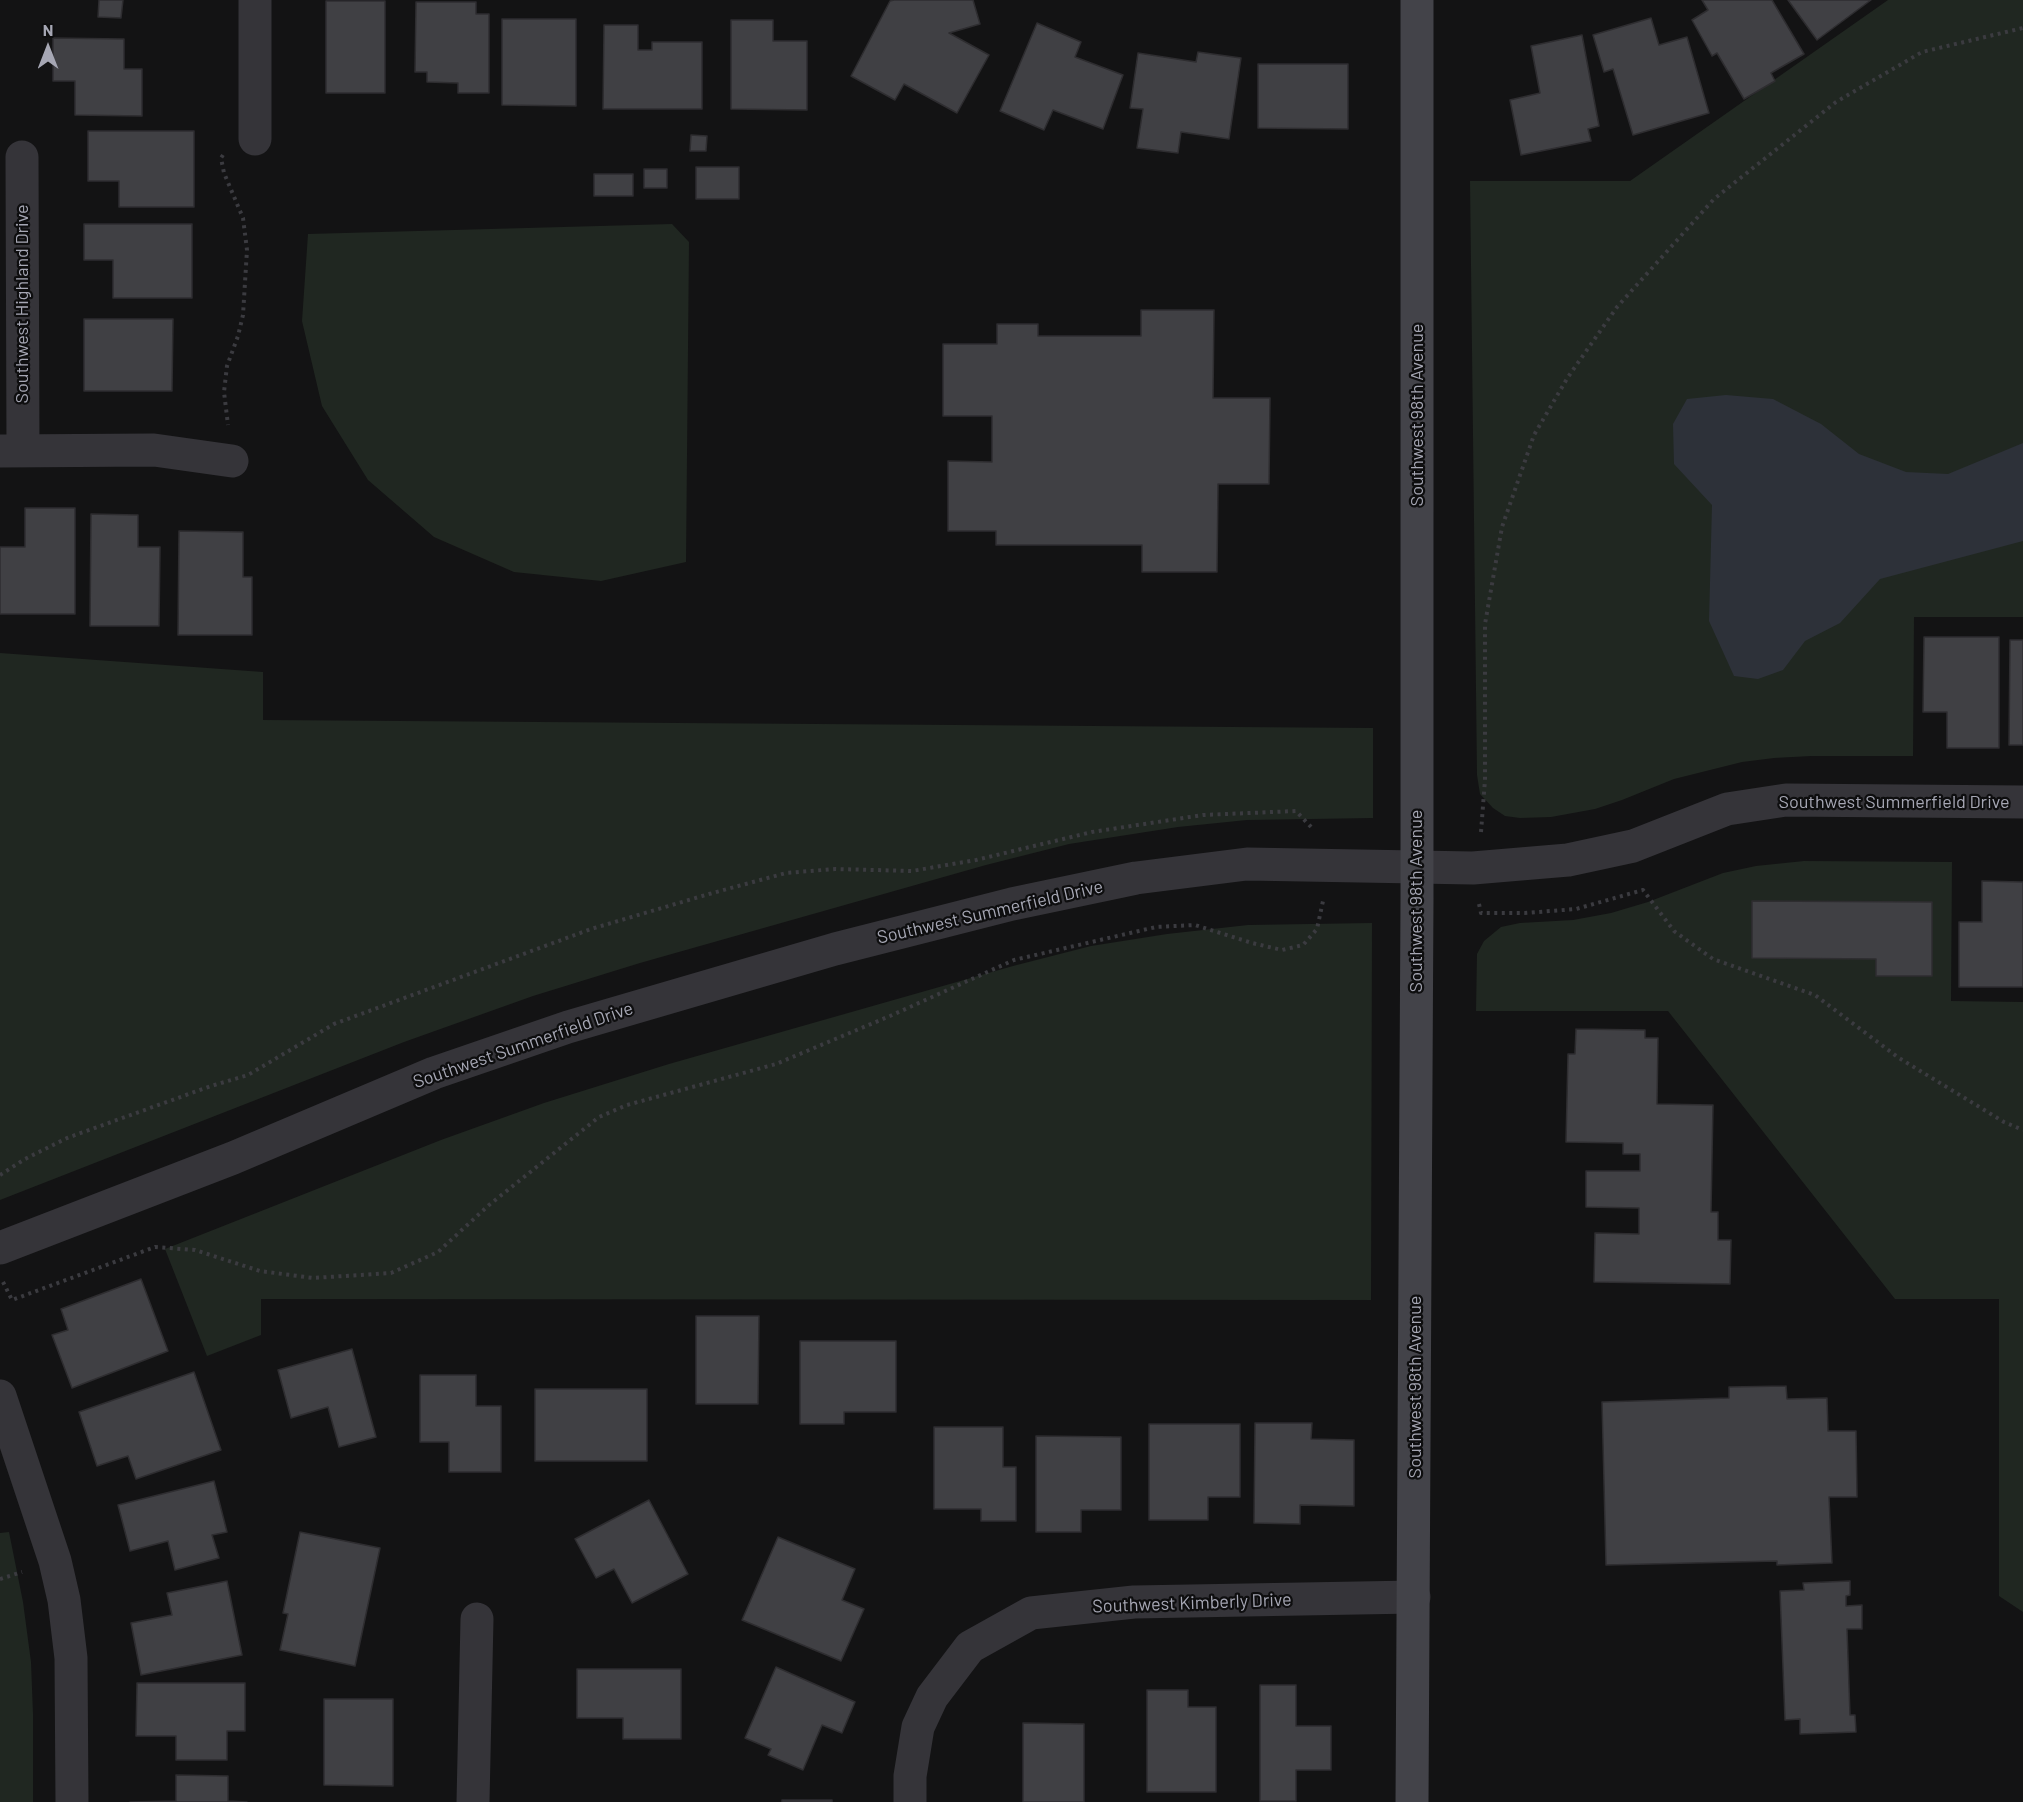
<!DOCTYPE html>
<style>
body{margin:0}
#map{position:relative;width:2023px;height:1802px;overflow:hidden;background:#131314;font-family:Barlow,sans-serif}
canvas{display:block}
.north{position:absolute;left:18px;top:18px;width:60px;height:60px;-webkit-text-stroke:4px #0e0e0f;paint-order:stroke;rotate:0deg;font-size:16px;font-weight:700;line-height:24px;text-align:center;color:#a6a7b4}
.north::after{content:'';display:block;margin:auto;width:21px;height:27px;background:#a6a7b4;clip-path:polygon(50% 0,100% 100%,50% 72%,0 100%)}
</style>
<div id="map">
<canvas width="2023" height="1802"></canvas>
<div class="north">N</div>
</div>
<script>
const context = document.querySelector('canvas').getContext('2d');
context.lineJoin = 'round';
function paint(path, color) { context.fillStyle = color; context.fill(path, 'evenodd'); }
const shape = rows => new Path2D(rows.map(r => 'M' + r).join(''));
function strokePath(path, color, width, dash) { context.strokeStyle = color; context.lineWidth = width; context.lineCap = dash ? 'butt' : 'round'; context.setLineDash(dash || []); context.stroke(path); }
function write(font, color, halo, rows, align = 'center') {
  context.font = font + ' Barlow,sans-serif'; context.lineWidth = 4.5; context.setLineDash([]); context.textBaseline = 'middle'; context.strokeStyle = halo; context.fillStyle = color; for (const [text, x, y, turn = 0] of rows) {
    context.save(); context.translate(x, y); context.rotate((+turn || 0) * Math.PI / 180); context.textAlign = isNaN(turn) ? turn : align; if (halo) context.strokeText(text, 0, 0); context.fillText(text, 0, 0); context.restore();
  }
}
const green = shape([
 [1888,0,2023,0,2023,617,1914,617,1913,756,1811,756,1774,758,1742,762,1674,779,1622,800,1595,809,1551,817,1520,818,1505,816,1493,808,1480,794,1477,775,1470,181,1630,181],
 [672,224,689,242,686,562,601,581,514,572,434,537,368,480,322,406,302,321,308,234],
 [0,653,263,672,263,720,1373,728,1373,818,1247,820,1178,827,1069,844,986,865,640,963,533,996,404,1042,0,1200],
 [1804,861,1952,862,1951,1001,2023,1002,2023,1612,1999,1596,1999,1299,1895,1299,1668,1011,1476,1011,1477,954,1484,941,1501,927,1520,923,1573,920,1611,913,1648,902,1723,873,1756,866],
 [1372,923,1371,1300,261,1299,261,1335,207,1356,165,1249,441,1140,544,1103,669,1064,1013,966,1091,946,1167,934,1248,925],
 [9,1532,23,1602,31,1662,33,1714,33,1802,0,1802,0,1533]
]);
const water = shape([
 [1726,395,1773,399,1821,424,1859,454,1906,472,1948,474,2023,443,2023,541,1880,579,1840,623,1805,641,1783,670,1758,679,1734,676,1709,621,1712,505,1674,464,1673,424,1687,399]
]);
const building = shape([
 [99,0,123,0,121,18,98,17,99,0],
 [894,0,973,0,980,24,949,33,989,55,957,113,904,84,895,100,851,76,890,1,894,0],
 [1702,0,1772,0,1804,54,1771,73,1775,81,1744,99,1717,53,1712,56,1692,20,1708,10,1702,0],
 [1788,0,1871,0,1817,40,1788,0],
 [326,1,385,1,385,93,326,93,326,1],
 [416,2,476,2,476,14,489,14,489,93,458,93,458,83,427,82,427,72,415,72,416,2],
 [1651,18,1659,45,1687,37,1709,113,1633,135,1613,69,1604,72,1593,35,1651,18],
 [502,19,576,19,576,106,502,105,502,19],
 [731,20,773,20,773,41,807,41,807,110,731,109,731,20],
 [1037,23,1081,42,1075,57,1123,75,1103,129,1053,110,1044,130,1000,111,1037,23],
 [604,25,638,25,638,50,652,50,652,42,702,42,702,109,603,109,604,25],
 [1582,35,1599,126,1588,129,1591,141,1521,155,1510,100,1540,93,1531,46,1582,35],
 [53,38,124,39,124,69,142,69,142,116,75,115,75,81,53,81,53,38],
 [1198,52,1241,58,1229,139,1181,132,1178,153,1137,148,1143,109,1130,108,1138,53,1196,62,1198,52],
 [1258,64,1348,64,1348,129,1258,128,1258,64],
 [88,131,194,131,194,207,119,207,119,181,88,181,88,131],
 [691,135,707,136,706,151,690,151,691,135],
 [696,167,739,167,739,199,696,199,696,167],
 [644,169,667,169,667,188,644,188,644,169],
 [594,174,633,174,633,196,594,196,594,174],
 [84,224,192,224,192,298,113,298,113,260,84,260,84,224],
 [1141,310,1214,310,1213,398,1270,398,1269,484,1218,484,1217,572,1142,572,1142,545,996,545,996,531,948,531,948,461,992,462,992,416,943,416,943,344,997,344,997,324,1038,324,1038,336,1141,336,1141,310],
 [84,319,173,319,172,391,84,391,84,319],
 [25,508,75,508,75,614,0,614,0,547,25,547,25,508],
 [91,514,138,515,138,547,160,547,159,626,90,626,91,514],
 [179,531,243,532,243,577,252,577,252,635,178,635,179,531],
 [1924,637,1999,637,1999,748,1947,748,1947,712,1923,712,1924,637],
 [2010,640,2023,640,2023,745,2009,745,2010,640],
 [1982,881,2023,882,2023,987,1959,987,1959,922,1982,922,1982,881],
 [1752,901,1932,902,1932,976,1876,976,1876,959,1752,958,1752,901],
 [1576,1029,1645,1030,1645,1038,1658,1038,1657,1104,1713,1105,1711,1212,1718,1212,1718,1240,1731,1240,1730,1284,1594,1282,1595,1233,1639,1234,1639,1208,1586,1207,1586,1171,1640,1171,1640,1154,1623,1154,1623,1143,1566,1142,1568,1054,1575,1054,1576,1029],
 [141,1279,168,1351,72,1388,52,1335,68,1330,61,1309,141,1279],
 [696,1316,759,1316,758,1404,696,1404,696,1316],
 [800,1341,896,1341,896,1412,844,1412,844,1424,800,1424,800,1341],
 [352,1349,376,1437,339,1447,328,1407,291,1418,278,1370,352,1349],
 [194,1372,221,1450,136,1479,128,1456,97,1466,79,1412,194,1372],
 [420,1375,476,1375,476,1406,501,1406,501,1472,449,1472,449,1442,420,1442,420,1375],
 [1786,1386,1787,1399,1827,1398,1828,1431,1856,1431,1857,1497,1829,1497,1832,1563,1777,1565,1777,1561,1606,1565,1602,1402,1729,1398,1729,1387,1786,1386],
 [535,1389,647,1389,647,1461,535,1461,535,1389],
 [1255,1423,1312,1423,1311,1439,1354,1440,1354,1506,1300,1505,1300,1524,1254,1523,1255,1423],
 [1149,1424,1240,1424,1240,1497,1208,1497,1208,1520,1149,1520,1149,1424],
 [934,1427,1003,1427,1003,1467,1016,1467,1016,1521,981,1521,981,1509,934,1509,934,1427],
 [1036,1436,1121,1437,1121,1510,1081,1510,1081,1532,1036,1532,1036,1436],
 [214,1481,227,1532,212,1535,219,1558,175,1570,168,1541,130,1551,118,1505,214,1481],
 [649,1500,688,1574,632,1603,614,1569,596,1578,575,1539,649,1500],
 [300,1532,380,1548,355,1666,280,1650,288,1614,283,1613,300,1532],
 [778,1537,855,1569,842,1600,864,1609,841,1661,742,1620,778,1537],
 [227,1581,242,1655,141,1675,131,1623,172,1615,167,1593,227,1581],
 [1850,1581,1850,1595,1846,1596,1846,1606,1862,1605,1862,1629,1847,1629,1850,1715,1855,1715,1856,1732,1800,1734,1800,1719,1785,1720,1780,1591,1804,1590,1803,1583,1850,1581],
 [776,1667,855,1702,842,1733,822,1725,803,1770,768,1755,771,1749,745,1738,776,1667],
 [577,1669,681,1669,681,1739,623,1739,623,1718,577,1718,577,1669],
 [137,1683,245,1683,245,1731,227,1731,227,1760,176,1760,176,1736,136,1736,137,1683],
 [1260,1685,1296,1685,1296,1726,1331,1726,1331,1770,1296,1770,1296,1801,1260,1801,1260,1685],
 [1147,1690,1188,1690,1188,1707,1216,1707,1216,1792,1147,1792,1147,1690],
 [324,1699,393,1699,393,1786,324,1785,324,1699],
 [1023,1723,1084,1724,1084,1802,1023,1802,1023,1723],
 [176,1775,228,1776,228,1801,247,1802,130,1802,176,1801,176,1775],
 [782,1800,832,1800,832,1802,782,1802,782,1800]
]);
const path = shape([
 [223,155,221,158,224,173,243,218,247,250,243,315,238,336,227,366,224,392,228,425],
 [1481,832,1485,780,1485,624,1502,527,1534,435,1568,377,1617,307,1714,199,1836,102,1922,52,2023,28],
 [1479,904,1481,913,1525,913,1576,909,1643,890,1674,931,1713,959,1815,995,1899,1058,2004,1122,2023,1130],
 [0,1175,25,1159,67,1138,211,1086,248,1075,334,1024,591,929,709,894,786,873,835,869,912,871,976,860,1092,832,1203,815,1296,811,1313,829],
 [3,1282,12,1300,155,1247,195,1250,260,1271,313,1278,391,1273,438,1252,489,1205,599,1117,627,1105,776,1064,890,1016,1014,960,1156,927,1195,925,1252,943,1282,950,1303,945,1317,929,1323,901],
 [0,1579,22,1572]
]);
const street = shape([
 [255,139,255,0],
 [22,157,23,450],
 [1,451,154,450,232,461],
 [0,1248,233,1158,434,1073,568,1027,835,949,1012,904,1136,878,1247,864,1473,868,1568,860,1633,846,1727,809,1786,800,2023,802],
 [0,1396,55,1561,64,1600,71,1658,72,1802],
 [473,1802,477,1619],
 [910,1802,910,1776,918,1727,932,1697,970,1647,1031,1613,1134,1602,1414,1597]
]);
const secondary = shape([
 [1412,1802,1417,898,1417,0]
]);
const streetNames = [
 ["Southwest Highland Drive",22,304,-90],
 ["Southwest 98th Avenue",1417,415,-90],
 ["Southwest Summerfield Drive",1894,802],
 ["Southwest 98th Avenue",1416,901,-90],
 ["Southwest Summerfield Drive",990,912,-13],
 ["Southwest Summerfield Drive",523,1045,-19],
 ["Southwest 98th Avenue",1415,1387,-90],
 ["Southwest Kimberly Drive",1192,1603,-2]
];
paint(green, '#202721');
paint(water, '#2d3139');
paint(building, '#404044');
strokePath(building, '#2e2d30', 1.5);
strokePath(path, '#3b3b40', 4, [3, 4.5]);
strokePath(street, '#353439', 33);
strokePath(secondary, '#434349', 33);
write('18px', '#a6a7b4', '#0e0e0f', streetNames);
</script>
